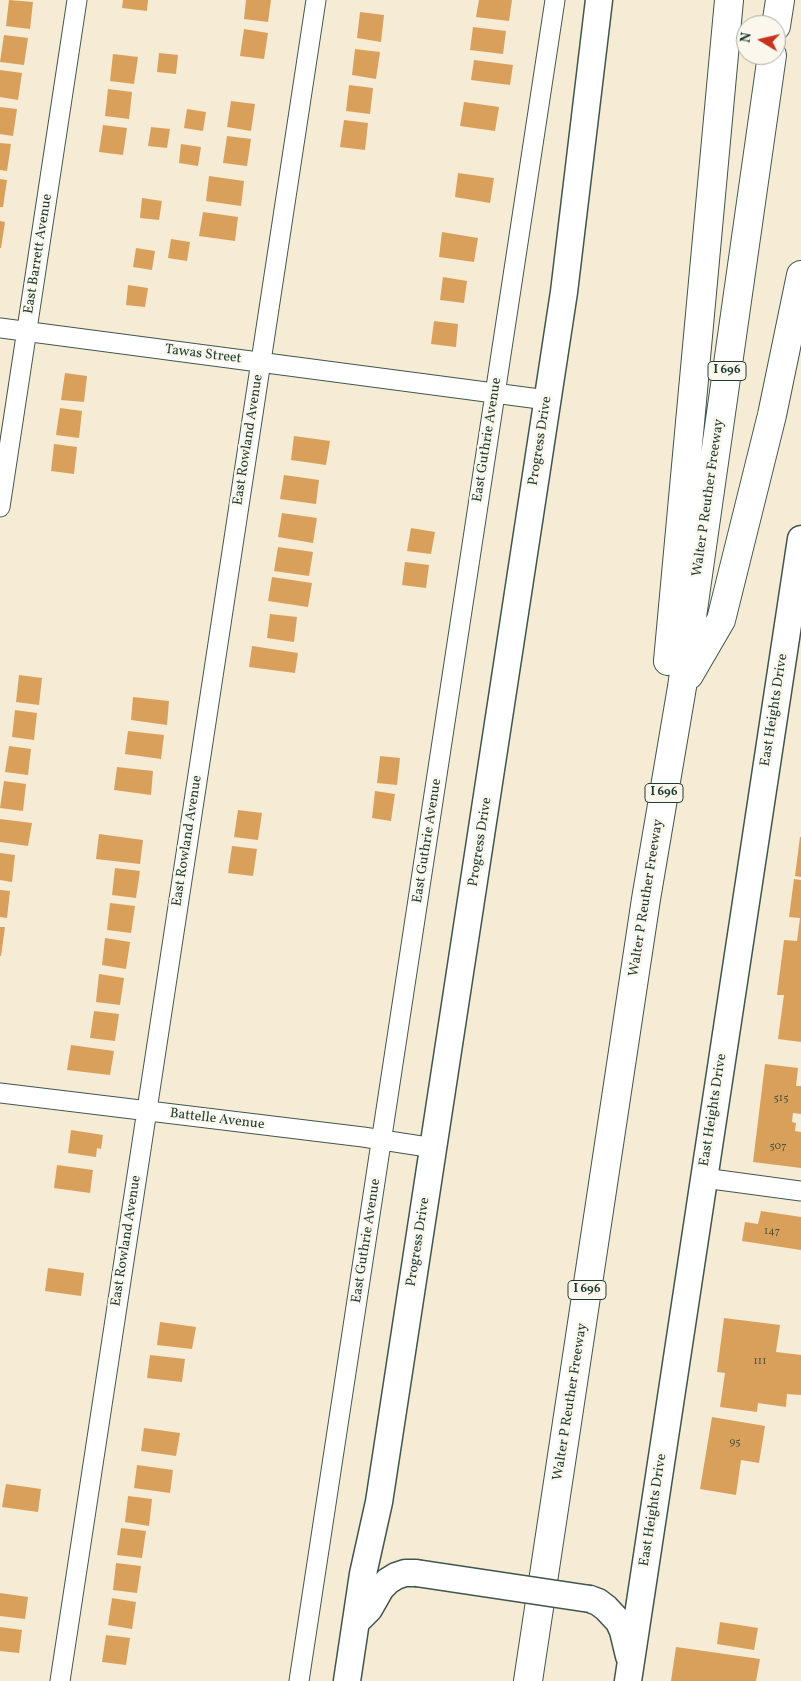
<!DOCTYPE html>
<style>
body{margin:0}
#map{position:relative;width:801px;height:1681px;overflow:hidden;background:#f6ebd5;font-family:Vollkorn,serif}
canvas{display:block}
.north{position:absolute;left:736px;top:15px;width:50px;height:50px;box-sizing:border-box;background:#fbf7ec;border:1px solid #a3ada2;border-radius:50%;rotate:279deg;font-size:14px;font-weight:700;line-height:20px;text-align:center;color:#1f3d34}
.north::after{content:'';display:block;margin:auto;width:18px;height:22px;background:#c8321e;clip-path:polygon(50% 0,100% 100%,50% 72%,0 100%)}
</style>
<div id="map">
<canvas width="801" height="1681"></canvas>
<div class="north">N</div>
</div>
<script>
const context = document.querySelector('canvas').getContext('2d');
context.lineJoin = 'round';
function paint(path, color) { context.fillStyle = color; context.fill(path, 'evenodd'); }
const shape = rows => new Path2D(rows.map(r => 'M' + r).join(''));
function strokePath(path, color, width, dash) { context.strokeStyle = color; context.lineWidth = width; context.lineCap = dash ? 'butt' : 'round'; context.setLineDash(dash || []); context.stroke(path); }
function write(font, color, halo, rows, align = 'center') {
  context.font = font + ' Vollkorn,serif'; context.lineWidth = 5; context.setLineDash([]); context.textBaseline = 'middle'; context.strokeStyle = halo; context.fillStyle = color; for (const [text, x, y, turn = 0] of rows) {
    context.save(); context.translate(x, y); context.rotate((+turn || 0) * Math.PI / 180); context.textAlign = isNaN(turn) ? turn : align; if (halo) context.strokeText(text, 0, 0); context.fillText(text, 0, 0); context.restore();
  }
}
const building = shape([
 [9,0,33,2,30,29,6,26],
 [123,0,148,0,147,11,122,8],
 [246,0,271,0,268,22,244,19],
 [479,0,512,0,509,21,476,17],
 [360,12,384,15,381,42,357,38],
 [473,27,506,31,503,54,470,50],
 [244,29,268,33,264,59,240,56],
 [4,35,28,38,24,65,0,62],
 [355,49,380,52,376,79,352,75],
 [159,53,178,55,176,74,157,72],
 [113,54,138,57,134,84,110,81],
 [474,60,513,65,510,85,471,80],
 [0,70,22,73,18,100,0,97],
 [349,85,373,88,370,114,346,111],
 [108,89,132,92,129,119,105,116],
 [231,101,255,104,251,131,227,127],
 [464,102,499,107,495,131,460,126],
 [0,107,17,109,13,136,0,134],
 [187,109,206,112,203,131,184,128],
 [344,120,368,123,365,150,340,147],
 [103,125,127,128,123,155,99,152],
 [151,127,170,129,167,148,148,146],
 [227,136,251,139,247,166,223,163],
 [0,143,11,144,7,171,0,170],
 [181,144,201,147,198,166,179,163],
 [458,173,494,178,490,203,455,197],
 [209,176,244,181,241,206,206,201],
 [0,179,7,180,3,207,0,207],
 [142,198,162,201,159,220,140,218],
 [203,212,238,217,235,241,199,236],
 [0,221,5,222,1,248,0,248],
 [442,232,478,238,474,262,439,257],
 [171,239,190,242,187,261,168,258],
 [136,248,155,251,152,270,133,267],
 [443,277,467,281,464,303,440,300],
 [128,285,148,288,145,307,126,305],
 [434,321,458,324,456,347,431,344],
 [65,373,87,376,84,402,61,400],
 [60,408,82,411,79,438,56,435],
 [294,436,330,441,326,465,291,460],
 [54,444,77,447,74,474,51,471],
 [284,475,319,480,316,504,280,499],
 [282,513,317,518,313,543,278,537],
 [411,528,435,532,431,554,407,551],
 [278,547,313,552,309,576,274,571],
 [405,562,429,565,426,588,402,585],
 [272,577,312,583,308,607,268,601],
 [270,614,297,617,294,642,267,638],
 [252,646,298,653,295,673,249,667],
 [19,675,42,678,39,705,16,702],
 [133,697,169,701,167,725,131,720],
 [15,710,37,713,34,740,12,737],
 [128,731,164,735,161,759,125,754],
 [9,746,31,749,28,775,5,772],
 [380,756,400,758,397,785,377,783],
 [117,767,153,771,151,795,114,790],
 [4,781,26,784,23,811,0,808],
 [375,791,395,794,391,821,372,818],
 [238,810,262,813,258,840,234,837],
 [0,819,32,823,28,846,0,842],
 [99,834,143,840,140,864,96,859],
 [800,837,801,837,801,877,795,876],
 [232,846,257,849,253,876,228,873],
 [0,853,15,855,12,882,0,880],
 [115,868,140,871,136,898,112,895],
 [794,879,801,880,801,1042,778,1039,784,995,777,995,784,940,797,941,800,918,789,917],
 [0,890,10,891,7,918,0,917],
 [110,903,135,906,131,933,107,930],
 [0,927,5,927,1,956,0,956],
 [105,938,130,942,126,969,102,965],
 [99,974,124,978,120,1005,96,1002],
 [94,1011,119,1014,115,1041,90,1038],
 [71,1045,114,1051,110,1075,67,1070],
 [765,1064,798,1068,796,1086,801,1086,801,1114,793,1113,792,1122,796,1123,795,1131,801,1132,801,1168,753,1162],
 [71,1130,103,1135,101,1149,97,1148,96,1157,68,1153],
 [57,1165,93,1170,90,1193,54,1188],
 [761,1211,801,1217,801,1250,742,1241,745,1222,758,1224],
 [48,1268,84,1273,81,1296,45,1291],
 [724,1318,780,1325,776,1352,801,1355,801,1395,787,1394,786,1407,758,1403,757,1412,720,1407,725,1373,717,1372],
 [160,1322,196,1327,192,1349,157,1345],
 [150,1355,185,1359,182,1382,147,1378],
 [712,1417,765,1426,759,1463,741,1460,736,1495,700,1489],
 [144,1428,180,1433,176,1456,141,1451],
 [137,1465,173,1470,170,1493,134,1488],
 [6,1484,41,1489,38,1512,2,1507],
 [128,1496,152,1499,149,1526,125,1522],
 [121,1528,146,1531,142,1558,117,1555],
 [116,1563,141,1566,137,1593,113,1590],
 [0,1593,28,1597,25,1619,0,1616],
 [112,1598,136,1602,132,1629,108,1625],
 [720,1622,758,1628,754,1650,717,1644],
 [0,1627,22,1630,19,1653,0,1651],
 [106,1635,130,1638,126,1665,102,1662],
 [676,1647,760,1659,756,1681,671,1681]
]);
const street = shape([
 [0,328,547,400],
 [0,507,77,0],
 [0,1093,363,1137,434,1148],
 [704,1178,801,1191],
 [60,1681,316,0],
 [299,1681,555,0]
]);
const secondary = shape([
 [590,1599,598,1602,606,1608,619,1622,623,1631,629,1656],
 [360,1618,369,1609,381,1588,388,1581,396,1576,405,1573,416,1573],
 [347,1681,363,1574,379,1502,564,292,599,0],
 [628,1681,801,539]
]);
const highway = shape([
 [776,26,780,0],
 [668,661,729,0],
 [689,675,721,620,772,415,801,275],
 [528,1681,646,899,682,687,772,55]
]);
const secondaryBridge = shape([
 [416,1573,590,1599]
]);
const numberNames = [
 ["515",781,1099],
 ["507",778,1147],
 ["147",772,1232],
 ["111",760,1362],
 ["95",735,1443]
];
const shields = [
 [727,371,38],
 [664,793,38],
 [587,1290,38]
];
const shieldNames = [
 ["I 696",727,371],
 ["I 696",664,793],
 ["I 696",587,1290]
];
const streetNames = [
 ["East Barrett Avenue",39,254,-81],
 ["Tawas Street",203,355,7],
 ["East Rowland Avenue",249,440,-81],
 ["East Guthrie Avenue",488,440,-81],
 ["Progress Drive",541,441,-81],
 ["Walter P Reuther Freeway",709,498,-82],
 ["East Heights Drive",775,710,-81],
 ["East Rowland Avenue",188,841,-81],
 ["East Guthrie Avenue",428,841,-81],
 ["Progress Drive",481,842,-81],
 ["Walter P Reuther Freeway",647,898,-81],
 ["East Heights Drive",714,1110,-81],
 ["Battelle Avenue",217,1120,7],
 ["East Rowland Avenue",127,1241,-81],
 ["East Guthrie Avenue",367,1241,-81],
 ["Progress Drive",419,1242,-81],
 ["Walter P Reuther Freeway",571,1402,-81],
 ["East Heights Drive",654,1510,-81]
];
paint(building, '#d9a05b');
strokePath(street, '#3f574c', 21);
strokePath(secondary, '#3f574c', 29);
strokePath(highway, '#3f574c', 30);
strokePath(street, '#fff', 19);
strokePath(secondary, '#fff', 26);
strokePath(highway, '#fff', 28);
strokePath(secondaryBridge, '#3f574c', 29, []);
strokePath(secondaryBridge, '#fff', 26);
write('11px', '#4e563e', null, numberNames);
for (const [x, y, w] of shields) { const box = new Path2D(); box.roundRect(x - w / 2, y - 9.5, w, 19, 4); context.fillStyle = '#fbf7ec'; context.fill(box); strokePath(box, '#1f3d34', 1); }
write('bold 12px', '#1f3d34', null, shieldNames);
write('14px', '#1f3d34', '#fbf7ec', streetNames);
</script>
